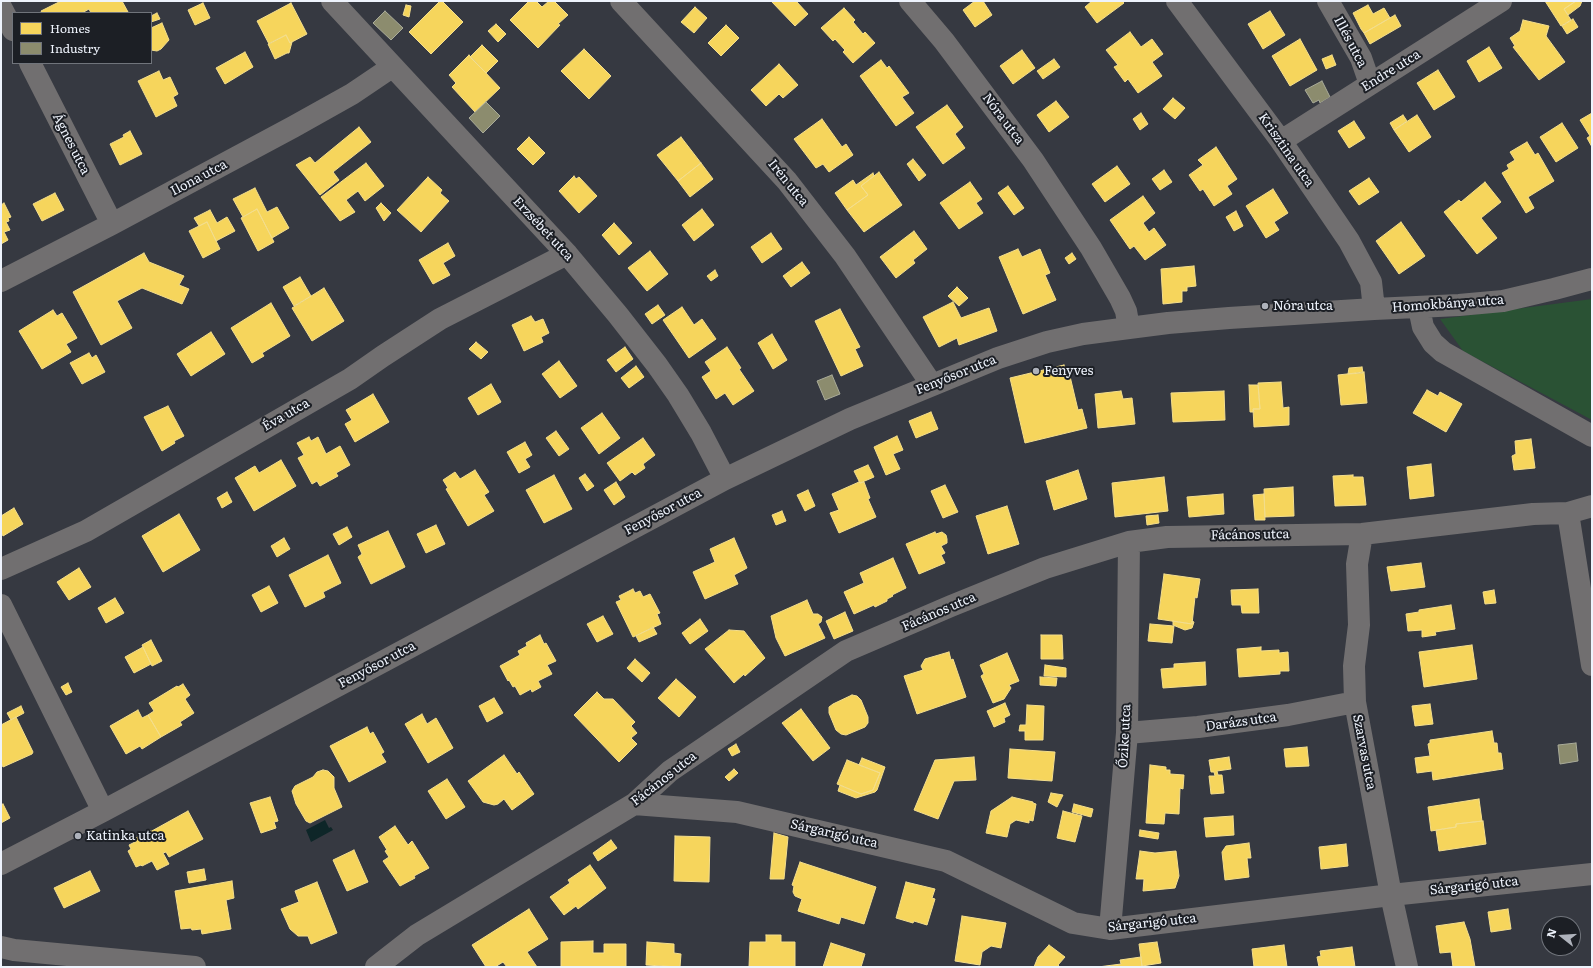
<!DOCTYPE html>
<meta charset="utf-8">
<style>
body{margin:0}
#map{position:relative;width:1593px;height:968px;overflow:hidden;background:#363941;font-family:Literata,serif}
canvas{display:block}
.frame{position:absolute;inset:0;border:2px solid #eef3fc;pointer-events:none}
.legend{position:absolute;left:12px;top:12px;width:140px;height:52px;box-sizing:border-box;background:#1c1f25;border:1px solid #70747b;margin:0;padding:5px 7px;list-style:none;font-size:12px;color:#eef3fc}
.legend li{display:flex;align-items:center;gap:8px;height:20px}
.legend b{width:20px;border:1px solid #70747b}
.north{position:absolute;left:1541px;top:916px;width:40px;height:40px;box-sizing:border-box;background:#1c1f25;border:1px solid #70747b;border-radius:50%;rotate:287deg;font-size:11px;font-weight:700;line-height:16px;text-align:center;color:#eef3fc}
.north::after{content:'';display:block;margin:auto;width:14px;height:18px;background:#aeb2bb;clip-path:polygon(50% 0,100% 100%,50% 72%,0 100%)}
</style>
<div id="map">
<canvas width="1593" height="968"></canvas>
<div class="frame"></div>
<ul class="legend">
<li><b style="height:11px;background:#f6d55c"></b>Homes</li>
<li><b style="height:11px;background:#8c8c6e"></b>Industry</li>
</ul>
<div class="north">N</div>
</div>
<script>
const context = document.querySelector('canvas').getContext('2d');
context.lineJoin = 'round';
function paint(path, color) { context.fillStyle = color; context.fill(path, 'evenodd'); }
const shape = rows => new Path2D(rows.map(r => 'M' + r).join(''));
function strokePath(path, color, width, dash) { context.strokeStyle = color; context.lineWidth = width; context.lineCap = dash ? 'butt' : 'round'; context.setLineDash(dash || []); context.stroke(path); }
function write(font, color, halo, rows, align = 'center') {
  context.font = font + ' Literata,serif'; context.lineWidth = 4; context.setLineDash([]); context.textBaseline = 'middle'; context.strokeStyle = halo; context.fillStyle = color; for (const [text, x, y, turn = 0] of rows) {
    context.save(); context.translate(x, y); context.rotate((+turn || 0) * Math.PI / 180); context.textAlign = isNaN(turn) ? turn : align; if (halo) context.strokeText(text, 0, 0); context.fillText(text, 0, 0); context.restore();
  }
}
const green = shape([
 [1592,299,1592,420,1463,351,1440,319]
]);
const water = shape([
 [325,820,329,828,331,827,333,830,311,842,306,830]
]);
const homes = shape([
 [61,1,122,1,128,12,91,13,89,9,82,13,42,13,41,11,61,1],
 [440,1,442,1,463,22,431,54,409,32,440,1],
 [529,1,536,1,542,7,549,1,554,1,568,15,558,24,560,25,538,48,510,20,529,1],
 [771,1,796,1,808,14,795,26,771,1],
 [975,1,983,1,992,15,975,27,963,10,975,1],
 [1092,1,1122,1,1124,3,1097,23,1085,7,1092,1],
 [1545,1,1576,1,1564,9,1571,20,1561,26,1545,1],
 [1576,1,1582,1,1580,6,1568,15,1564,9,1576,1],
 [203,3,210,18,195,25,188,10,203,3],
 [291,3,307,34,290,43,286,35,269,44,257,21,291,3],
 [406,5,411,6,409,17,403,15,406,5],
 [1368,5,1373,14,1384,8,1390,18,1364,33,1361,29,1353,13,1368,5],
 [695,7,707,18,694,33,681,22,695,7],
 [844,8,855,20,853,22,863,34,865,32,875,43,853,63,843,52,845,50,835,39,833,41,821,28,844,8],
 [1270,11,1285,35,1263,49,1248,24,1270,11],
 [157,13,160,19,151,22,151,16,157,13],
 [1395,15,1401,26,1370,44,1364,33,1395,15],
 [1573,19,1578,27,1567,34,1562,26,1573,19],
 [1523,20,1549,26,1546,36,1565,62,1539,80,1513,47,1515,46,1510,38,1520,31,1523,20],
 [162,23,169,40,161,49,157,51,151,50,151,28,162,23],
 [496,24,506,34,498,42,488,31,496,24],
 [726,25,739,38,721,56,708,43,726,25],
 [1130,32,1141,47,1152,39,1163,54,1152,62,1162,76,1138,93,1128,79,1125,82,1114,67,1118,65,1106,50,1130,32],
 [286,35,290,43,292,42,289,53,287,53,275,59,268,44,286,35],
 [1300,39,1317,70,1290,86,1272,56,1300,39],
 [482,45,498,61,486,73,470,57,482,45],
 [1489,47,1502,68,1479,82,1467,61,1489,47],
 [584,49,611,76,589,99,561,71,584,49],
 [1022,50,1035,68,1013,84,1000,66,1022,50],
 [245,52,253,67,225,84,216,68,245,52],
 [469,55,500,88,475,112,452,87,456,83,449,75,469,55],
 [1332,55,1336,65,1326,69,1322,59,1332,55],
 [1054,59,1060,67,1043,79,1037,71,1054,59],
 [881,60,887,68,889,66,909,93,902,97,914,113,896,126,860,76,881,60],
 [779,64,798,85,783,98,779,94,766,106,751,90,779,64],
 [1438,70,1455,97,1434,110,1417,83,1438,70],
 [159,71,163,80,170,77,178,94,173,97,177,106,156,117,138,81,159,71],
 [1173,98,1185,108,1175,119,1163,109,1173,98],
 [1056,101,1069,117,1049,132,1037,115,1056,101],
 [947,105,963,127,955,134,965,148,943,164,916,127,947,105],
 [1141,113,1148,124,1140,130,1133,119,1141,113],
 [1592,113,1592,147,1587,138,1590,136,1580,120,1592,113],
 [1403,115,1407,121,1394,130,1390,123,1403,115],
 [1417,115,1431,137,1409,152,1394,130,1417,115],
 [822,119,842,147,846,144,853,155,829,172,823,164,816,168,794,139,822,119],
 [1354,121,1365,138,1349,148,1338,131,1354,121],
 [1562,123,1578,148,1556,162,1540,137,1562,123],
 [359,127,371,142,333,172,339,180,320,195,296,165,310,157,315,163,359,127],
 [130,131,142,154,120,165,110,144,124,137,123,135,130,131],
 [529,137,545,153,533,165,517,149,529,137],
 [681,137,701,163,678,181,657,155,681,137],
 [1527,142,1535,155,1538,153,1554,181,1528,197,1534,208,1526,213,1502,173,1509,169,1507,165,1515,160,1510,152,1527,142],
 [1216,147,1237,179,1227,186,1232,194,1214,206,1203,189,1200,191,1189,175,1203,165,1198,160,1216,147],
 [913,159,926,175,919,181,907,164,913,159],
 [366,163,384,186,365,201,358,191,346,200,355,212,340,221,321,197,366,163],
 [701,163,713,179,690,197,678,181,701,163],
 [1117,166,1130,184,1105,202,1092,184,1117,166],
 [1164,170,1172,182,1160,190,1152,179,1164,170],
 [879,172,902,205,864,232,847,210,868,195,861,186,879,172],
 [873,173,874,176,861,186,868,195,847,210,835,193,853,180,856,185,873,173],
 [574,176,576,179,579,177,597,196,579,213,559,191,574,176],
 [428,177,442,190,440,193,449,201,421,232,397,210,428,177],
 [1369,178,1379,192,1359,205,1349,191,1369,178],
 [970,182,982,199,976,203,983,213,959,229,940,203,970,182],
 [1485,182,1501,202,1481,218,1497,238,1477,254,1444,212,1459,200,1461,202,1485,182],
 [1008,186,1024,208,1014,215,998,193,1008,186],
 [255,188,267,212,277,207,289,228,272,238,257,209,243,217,233,199,255,188],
 [1273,189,1288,213,1274,222,1279,230,1266,238,1246,206,1273,189],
 [55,193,64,210,42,221,33,204,55,193],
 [1143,196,1155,213,1143,223,1149,232,1154,228,1166,245,1145,260,1134,246,1130,249,1110,220,1143,196],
 [4,203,11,217,8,218,9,221,6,222,10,230,4,232,8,240,1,244,1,205,4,203],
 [381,203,391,213,384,221,376,208,381,203],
 [257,209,274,242,258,251,241,218,257,209],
 [702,209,714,225,694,241,682,225,702,209],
 [210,210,217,223,227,217,235,231,216,241,207,222,199,226,194,218,210,210],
 [1236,211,1243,226,1234,231,1226,217,1236,211],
 [207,222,220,249,203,258,189,231,207,222],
 [1401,222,1425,256,1399,274,1376,241,1401,222],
 [614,223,632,243,619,255,602,235,614,223],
 [914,231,927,249,913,260,915,263,896,278,880,257,914,231],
 [771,233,782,249,762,263,751,247,771,233],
 [448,243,455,256,443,263,450,275,433,284,419,260,448,243],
 [1018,249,1022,257,1040,249,1050,273,1045,275,1056,300,1023,314,999,257,1018,249],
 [650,251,668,274,647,291,628,268,650,251],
 [144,253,149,262,184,276,179,285,189,289,182,304,142,288,117,301,132,328,101,345,73,292,144,253],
 [1072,253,1076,259,1069,264,1065,258,1072,253],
 [802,262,810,273,791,287,783,276,802,262],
 [1194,266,1196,286,1187,287,1187,291,1182,291,1182,302,1163,304,1161,269,1194,266],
 [715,270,718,276,711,281,707,276,715,270],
 [300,277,311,296,294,306,283,287,300,277],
 [957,287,968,298,959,306,948,296,957,287],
 [324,288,344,321,312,341,292,308,324,288],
 [953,302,961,318,989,308,997,331,959,345,957,338,939,347,923,317,953,302],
 [271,303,290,336,262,353,264,356,252,363,231,328,271,303],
 [658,305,665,315,652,324,645,314,658,305],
 [682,307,694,325,702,319,716,339,689,358,663,320,682,307],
 [840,309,860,347,855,349,863,366,841,376,815,321,840,309],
 [53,310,57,316,62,313,77,338,66,344,71,352,42,369,19,331,53,310],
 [531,316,535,322,543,319,549,333,541,337,543,342,524,351,512,325,531,316],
 [211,332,225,354,191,376,177,354,211,332],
 [772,334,787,360,773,369,758,343,772,334],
 [476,342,488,352,481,359,469,349,476,342],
 [625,347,633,359,616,372,607,360,625,347],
 [727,347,741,368,739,369,754,391,733,405,725,393,716,399,702,377,711,371,705,362,727,347],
 [89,353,92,358,96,355,105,372,82,384,70,363,89,353],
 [559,361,577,386,560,398,542,374,559,361],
 [1064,365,1066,373,1069,372,1078,410,1082,409,1087,428,1025,443,1010,378,1064,365],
 [636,366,644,377,629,388,621,378,636,366],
 [1362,367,1363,373,1348,374,1349,368,1362,367],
 [1364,372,1367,403,1341,405,1338,375,1364,372],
 [1281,382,1283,408,1289,407,1289,425,1254,427,1253,409,1260,409,1258,383,1281,382],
 [491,384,501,402,478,415,468,398,491,384],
 [1249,385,1258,385,1260,409,1253,409,1254,412,1250,412,1249,385],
 [1427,390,1438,396,1440,392,1462,404,1446,432,1413,413,1427,390],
 [1121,391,1123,399,1132,398,1135,424,1098,428,1095,394,1121,391],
 [1224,391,1225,420,1173,422,1171,393,1224,391],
 [373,394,389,422,355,442,345,424,352,420,346,410,373,394],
 [168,406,184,436,174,441,175,443,162,451,144,417,168,406],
 [931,412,938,429,916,438,909,421,931,412],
 [602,413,620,438,599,454,581,428,602,413],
 [556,431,569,449,559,456,546,438,556,431],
 [897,436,903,450,893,454,900,469,886,475,874,447,897,436],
 [309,437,311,441,318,437,326,454,340,446,350,465,336,473,338,476,320,486,317,481,312,484,298,458,304,455,297,443,309,437],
 [643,438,655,455,643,464,645,468,635,475,632,472,620,481,607,463,643,438],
 [1531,439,1535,468,1514,470,1512,456,1516,454,1515,441,1531,439],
 [525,442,532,455,525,459,530,467,519,473,507,452,525,442],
 [281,460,296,486,254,511,235,478,255,466,259,473,281,460],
 [1431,464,1434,496,1410,499,1407,467,1431,464],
 [868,465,874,477,860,483,854,471,868,465],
 [475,470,489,492,484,495,494,511,468,526,446,489,448,488,443,480,455,472,460,479,475,470],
 [1078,470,1087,499,1054,510,1046,481,1078,470],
 [585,474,594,486,587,491,579,478,585,474],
 [554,475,572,509,544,523,526,490,554,475],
 [1353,475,1353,477,1363,477,1366,505,1335,506,1333,476,1353,475],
 [1164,477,1168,511,1115,517,1112,483,1164,477],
 [616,482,625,497,614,505,604,490,616,482],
 [859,482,860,483,864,482,870,498,868,499,876,517,839,533,830,513,839,510,832,494,859,482],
 [945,485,958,512,943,518,931,491,945,485],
 [1293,487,1294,516,1265,517,1264,489,1293,487],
 [808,490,815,506,805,511,797,495,808,490],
 [227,492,232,502,222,508,217,498,227,492],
 [1223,494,1224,514,1189,517,1187,497,1223,494],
 [1264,494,1265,520,1255,520,1253,495,1264,494],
 [1007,506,1019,544,988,554,976,516,1007,506],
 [14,508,23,524,3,536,1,532,1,516,14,508],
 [782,511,786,521,776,525,772,515,782,511],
 [179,514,200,550,163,572,142,536,179,514],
 [1158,515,1159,523,1147,525,1146,516,1158,515],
 [436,525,445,544,426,553,417,534,436,525],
 [347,527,352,537,339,545,333,534,347,527],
 [388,531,405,567,371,584,358,557,362,554,358,545,388,531],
 [935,532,936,534,942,532,946,535,947,539,947,543,941,546,945,553,941,555,945,563,919,574,906,544,935,532],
 [284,538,290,549,277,557,271,546,284,538],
 [734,538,747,568,734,575,738,584,705,599,693,572,715,562,710,549,734,538],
 [328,555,341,583,323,592,325,597,305,607,289,575,328,555],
 [893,558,906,588,892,595,893,596,887,599,887,601,875,607,874,605,854,614,844,592,864,583,860,573,893,558],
 [1421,563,1425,587,1391,591,1387,567,1421,563],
 [79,568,91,587,69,600,57,582,79,568],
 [1164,574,1200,579,1197,598,1195,597,1192,624,1158,619,1164,574],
 [269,586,278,603,261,612,252,595,269,586],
 [633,589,635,593,640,591,643,597,650,594,660,613,657,614,661,624,633,637,616,602,621,600,619,596,633,589],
 [1258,589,1259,613,1242,613,1241,605,1232,605,1231,590,1258,589],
 [1494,590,1496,603,1485,604,1483,592,1494,590],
 [115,598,124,613,106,623,98,608,115,598],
 [807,600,813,614,818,614,822,617,821,622,818,624,825,638,785,656,776,638,771,616,807,600],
 [1451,605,1455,629,1435,632,1436,635,1422,637,1422,630,1408,631,1406,614,1419,612,1419,610,1451,605],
 [845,612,853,631,834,639,826,621,845,612],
 [603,616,613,634,597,642,587,624,603,616],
 [700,619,708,631,690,644,682,633,700,619],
 [1173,621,1192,624,1192,621,1194,622,1192,628,1185,630,1173,625,1173,621],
 [1150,624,1174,626,1172,643,1148,641,1150,624],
 [653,627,657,634,639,642,636,636,653,627],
 [729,630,744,631,765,658,745,676,744,674,734,683,705,649,729,630],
 [540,635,544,644,546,643,556,661,547,665,552,674,538,681,541,687,532,692,531,689,520,695,515,686,513,687,509,680,508,681,500,666,520,655,518,651,527,646,526,643,540,635],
 [1041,635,1062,635,1063,659,1041,659,1041,635],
 [151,640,162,661,152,666,142,645,151,640],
 [1472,645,1477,679,1424,687,1419,652,1472,645],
 [143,647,151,664,134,673,125,657,143,647],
 [1261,647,1261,651,1279,650,1279,653,1288,652,1289,671,1280,671,1280,674,1239,677,1237,649,1261,647],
 [949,652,951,660,953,659,966,697,917,714,904,676,923,670,921,666,925,659,949,652],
 [1007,653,1019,681,1009,685,1011,688,1004,699,993,703,981,676,984,674,980,665,1007,653],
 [635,659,650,673,642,682,627,668,635,659],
 [1205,662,1206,685,1163,688,1161,669,1174,668,1174,664,1205,662],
 [1045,665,1066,668,1066,677,1044,676,1045,665],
 [1040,677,1057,678,1056,686,1040,685,1040,677],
 [676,679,696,697,679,717,658,698,676,679],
 [68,683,72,692,66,695,61,687,68,683],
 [183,684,190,695,185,699,194,713,180,722,182,725,161,737,148,715,154,711,149,703,177,686,178,687,183,684],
 [597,692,604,699,613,699,635,722,631,726,637,733,631,738,637,744,619,762,574,715,597,692],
 [852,695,857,696,861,700,868,717,868,723,865,727,846,735,841,734,836,730,829,713,829,707,833,704,852,695],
 [494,698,503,713,487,722,479,706,494,698],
 [1005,703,1010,715,1004,718,1005,722,994,727,987,711,1005,703],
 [1430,704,1433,724,1415,726,1412,706,1430,704],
 [1027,705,1044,706,1043,740,1025,740,1025,731,1019,731,1020,725,1026,725,1027,705],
 [21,706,24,713,11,720,7,713,21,706],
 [801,709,830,748,813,761,782,723,801,709],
 [138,710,142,718,148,715,161,737,142,749,140,746,126,754,110,726,138,710],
 [422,714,427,724,436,718,453,748,428,763,405,724,422,714],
 [16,717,33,752,32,754,3,767,1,763,1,725,16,717],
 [367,727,370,734,373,732,384,752,381,754,386,762,349,782,330,746,367,727],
 [1492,731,1494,743,1497,743,1498,753,1501,753,1503,769,1433,780,1432,771,1417,773,1415,758,1430,756,1428,744,1430,743,1430,740,1492,731],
 [736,744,740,752,732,756,728,749,736,744],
 [1307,747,1309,766,1286,767,1284,749,1307,747],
 [1010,749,1055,752,1052,781,1008,778,1010,749],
 [504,755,517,774,519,772,534,794,512,810,504,799,498,804,494,805,483,802,468,781,504,755],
 [974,757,976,780,954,781,938,819,914,810,935,760,974,757],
 [1229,757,1231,769,1217,771,1218,775,1222,775,1224,793,1211,794,1209,776,1215,776,1214,772,1211,772,1209,760,1229,757],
 [862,758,885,767,877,790,875,792,856,798,838,791,840,785,861,794,873,790,880,773,859,765,862,758],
 [847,760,880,773,873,790,861,794,837,784,847,760],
 [1150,765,1166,767,1166,770,1170,770,1170,774,1184,775,1183,789,1180,788,1179,814,1165,813,1164,824,1146,823,1150,765],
 [734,769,738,773,729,781,725,777,734,769],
 [323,770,328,771,334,777,334,788,342,807,310,823,306,821,296,804,292,791,295,786,313,777,317,772,323,770],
 [447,779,465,807,446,819,428,791,447,779],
 [1051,793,1063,795,1057,807,1048,802,1051,793],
 [270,797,278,821,274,822,276,828,261,833,250,803,270,797],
 [1012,797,1033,802,1033,803,1036,804,1033,821,1029,820,1029,823,1016,820,1010,824,1007,837,986,833,991,811,1012,797],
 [1479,799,1482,821,1456,824,1456,827,1431,831,1428,807,1479,799],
 [3,804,10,818,1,823,1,805,3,804],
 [1074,804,1093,809,1091,817,1072,812,1074,804],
 [188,811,203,839,169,857,166,852,163,853,169,864,157,870,152,861,142,866,141,865,136,867,128,851,131,849,129,845,137,841,136,838,150,830,150,832,188,811],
 [1063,811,1082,816,1075,842,1057,838,1063,811],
 [1233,816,1234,835,1206,837,1204,818,1233,816],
 [1483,821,1486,844,1439,851,1436,830,1456,827,1456,824,1483,821],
 [395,826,408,845,412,841,429,868,414,876,415,878,400,886,383,861,389,857,385,851,387,850,379,837,395,826],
 [1140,830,1159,833,1158,839,1139,836,1140,830],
 [774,833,788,837,784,879,770,879,774,833],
 [675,836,710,837,709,882,674,881,675,836],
 [611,840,617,848,598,861,593,853,611,840],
 [1249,843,1251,858,1247,858,1249,877,1225,880,1222,852,1226,846,1249,843],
 [1346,844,1348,866,1321,869,1319,847,1346,844],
 [354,850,368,882,347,891,333,860,354,850],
 [1140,851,1155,853,1176,851,1179,876,1175,888,1143,891,1144,879,1136,879,1140,851],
 [800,862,876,887,864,924,841,917,839,924,798,911,802,899,795,896,793,892,794,886,792,885,800,862],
 [590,865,606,888,578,909,576,906,564,915,550,897,570,883,568,880,590,865],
 [204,869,206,880,189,883,187,872,204,869],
 [90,871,100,891,64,908,54,888,90,871],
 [232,881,234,898,226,900,231,929,202,934,201,929,192,930,191,928,181,929,175,891,232,881],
 [317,882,337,933,311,944,308,936,298,936,290,929,281,909,299,902,295,891,317,882],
 [906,882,935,889,932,898,935,899,927,925,914,921,913,923,896,918,906,882],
 [529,909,548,939,527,952,537,967,507,967,503,962,495,967,486,967,472,945,529,909],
 [1508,909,1511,929,1491,932,1488,912,1508,909],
 [962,916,1006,923,1001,948,991,946,982,952,980,965,955,961,962,916],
 [1464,922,1470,939,1475,967,1453,967,1451,952,1440,953,1436,926,1464,922],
 [766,935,781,935,781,942,795,942,795,967,749,967,750,942,766,942,766,935],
 [593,941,593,953,604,953,604,944,626,944,626,967,561,967,561,942,593,941],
 [647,942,674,944,674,953,681,954,680,967,646,965,647,942],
 [1157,942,1161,963,1142,966,1139,944,1157,942],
 [831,943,865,954,861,967,823,967,831,943],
 [1049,945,1065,957,1058,965,1060,967,1034,967,1038,957,1049,945],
 [1284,945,1287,967,1254,967,1252,949,1284,945],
 [1352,947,1355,967,1319,967,1317,957,1321,956,1320,951,1352,947],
 [1141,957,1142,967,1098,967,1121,964,1120,960,1141,957]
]);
const industry = shape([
 [385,11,403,28,391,40,373,23,385,11],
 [1322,81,1330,97,1320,103,1319,100,1313,103,1305,90,1322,81],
 [486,102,500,116,483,133,469,118,486,102],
 [832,375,840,394,825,400,817,381,832,375],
 [1576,743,1578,761,1560,764,1558,745,1576,743]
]);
const minor = shape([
 [332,1,567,254,618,315,657,365,678,395,701,433,725,479],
 [621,1,787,181,845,256,932,385],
 [910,1,944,41,1033,160,1091,248,1120,298,1126,311,1129,328],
 [1177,1,1281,141,1349,241,1371,282,1374,309],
 [1328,1,1361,58,1370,84],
 [1,7,13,30],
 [30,63,112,224],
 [1281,141,1501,1],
 [1,281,112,224,293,127,352,94,392,67],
 [1419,308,1423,327,1433,343,1443,352,1592,436],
 [1568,513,1592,665],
 [1362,534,1357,564,1359,625,1354,666,1355,702,1391,895,1407,967],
 [1,569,86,531,350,379,383,356,440,319,567,254],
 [1,605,103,811],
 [1127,733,1198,727,1288,715,1355,702],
 [634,804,737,812,946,861,1073,923,1110,929,1391,895,1592,874],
 [1,864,103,811,725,479,850,419,998,358,1047,342,1083,334,1129,328,1168,323,1229,318,1374,309,1459,305,1503,301,1554,289,1592,279],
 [1110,929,1127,733,1129,542],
 [1,947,14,950,195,967],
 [376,967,417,935,634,804,670,771,846,651,951,606,1045,568,1129,542,1167,537,1362,534,1533,514,1568,513,1592,506]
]);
const markers = [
 [1265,306,4,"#aeb2bb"],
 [1036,371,4,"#aeb2bb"],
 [78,836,4,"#aeb2bb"]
];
const streetNames = [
 ["Illés utca",1350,42,62],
 ["Endre utca",1391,71,-32],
 ["Nóra utca",1003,119,53],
 ["Ágnes utca",71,144,63],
 ["Krisztina utca",1286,150,55],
 ["Ilona utca",199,178,-28],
 ["Irén utca",788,183,51],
 ["Erzsébet utca",543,229,47],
 ["Homokbánya utca",1448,304,-4],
 ["Fenyősor utca",956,375,-22],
 ["Éva utca",286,415,-30],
 ["Fenyősor utca",663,512,-28],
 ["Fácános utca",1250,535,-1],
 ["Fácános utca",939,612,-23],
 ["Fenyősor utca",377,665,-28],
 ["Darázs utca",1241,722,-8],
 ["Őzike utca",1125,736,-87],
 ["Szarvas utca",1364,752,79],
 ["Fácános utca",664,779,-38],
 ["Sárgarigó utca",834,834,13],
 ["Sárgarigó utca",1474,886,-6],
 ["Sárgarigó utca",1152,923,-6]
];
const poiNames = [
 ["Nóra utca",1273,306],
 ["Fenyves",1044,371],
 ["Katinka utca",86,836]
];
paint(green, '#2a5234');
paint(water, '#0e2628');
paint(homes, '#f6d55c');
strokePath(homes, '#f4de8c', 1);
paint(industry, '#8c8c6e');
strokePath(industry, '#a9ab99', 1);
strokePath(minor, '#716f70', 22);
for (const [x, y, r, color] of markers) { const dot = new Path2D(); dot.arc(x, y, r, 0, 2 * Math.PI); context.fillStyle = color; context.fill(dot); strokePath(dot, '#1c1f25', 1.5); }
write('13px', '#eef3fc', '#1c1f25', streetNames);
write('13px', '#eef3fc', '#1c1f25', poiNames, 'left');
</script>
